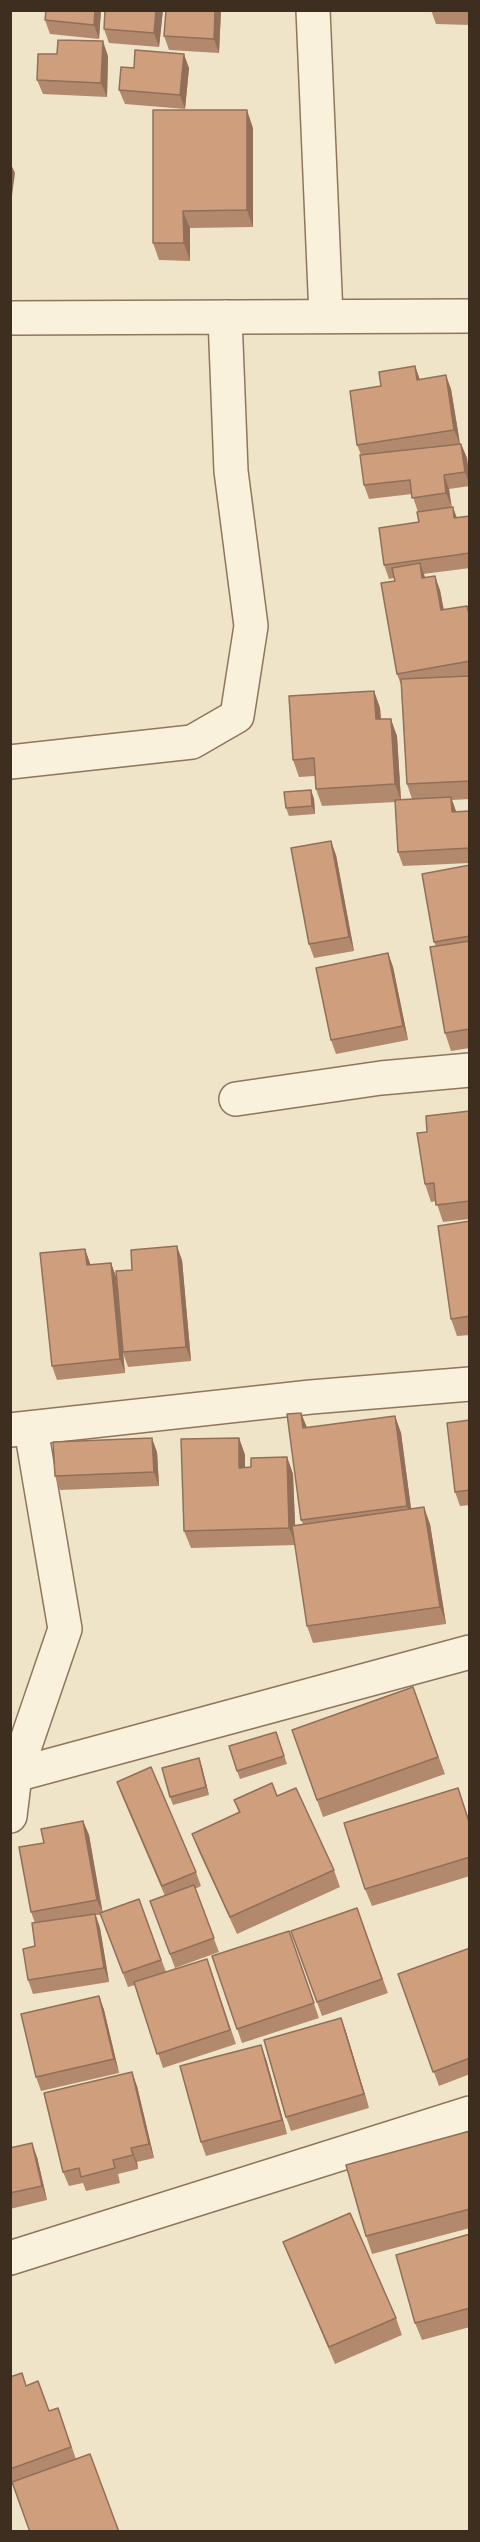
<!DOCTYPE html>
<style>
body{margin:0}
#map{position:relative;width:480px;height:2542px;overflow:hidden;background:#f0e4c8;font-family:"Source Serif 4",serif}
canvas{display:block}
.frame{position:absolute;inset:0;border:12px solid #3d2e20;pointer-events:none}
</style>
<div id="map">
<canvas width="480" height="2542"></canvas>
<div class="frame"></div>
</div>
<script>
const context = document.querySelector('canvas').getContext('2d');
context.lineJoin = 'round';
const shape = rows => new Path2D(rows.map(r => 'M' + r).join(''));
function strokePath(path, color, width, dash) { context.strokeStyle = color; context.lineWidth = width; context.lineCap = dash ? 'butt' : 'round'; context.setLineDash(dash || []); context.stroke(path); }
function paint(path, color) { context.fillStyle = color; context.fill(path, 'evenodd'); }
const minor = shape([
 [313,10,326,316],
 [10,318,470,316],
 [10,762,192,742,237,716,251,626,231,471,225,317],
 [236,1099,381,1078,470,1070],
 [10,1430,311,1397,470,1384],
 [10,1774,15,1775,65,1629,31,1429],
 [10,1816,15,1775,470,1652],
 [10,2258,470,2113]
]);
const wall = shape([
 [46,10,101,10,99,39,50,34,45,20],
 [105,10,163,10,159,47,109,43,104,29],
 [221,10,219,53,169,50,164,36],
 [431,10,470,10,470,25,436,24],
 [108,56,107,97,43,94,37,80],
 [134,68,189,68,185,109,125,104,119,90],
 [253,128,253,227,190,228,190,261,159,260,153,243],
 [415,366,420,380,451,389,460,444,461,444,467,458,470,483,470,486,449,489,451,507,457,518,470,516,470,568,423,574,425,577,440,590,444,610,470,612,470,799,452,800,456,812,470,811,470,863,403,866,398,852,395,802,322,806,316,789,315,776,299,777,293,760,374,691,380,708,381,719,397,736,401,800,412,799,407,784,401,685,397,674,395,581,394,578,389,579,384,565,419,522,418,512,412,494,369,499,364,485,361,455,357,445,381,386],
 [311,790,314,799,315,814,289,816,286,808],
 [336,855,354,951,314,958,309,944],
 [470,865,470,1048,451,1051,445,1033,436,946,434,942],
 [388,953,393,967,408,1040,336,1054,331,1040],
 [470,1111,470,1219,443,1222,436,1201,431,1202,425,1184,427,1132],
 [470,1221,470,1335,457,1336,451,1319],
 [85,1249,90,1265,111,1263,116,1277,121,1333,132,1270,182,1260,191,1361,128,1367,123,1353,125,1373,57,1380,52,1366],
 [301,1413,307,1428,395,1416,401,1433,411,1509,430,1524,446,1624,313,1643,307,1626,295,1545,191,1548,184,1531,239,1438,245,1455,245,1468,251,1467,287,1457,293,1474,295,1526,303,1524,301,1520],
 [470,1420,470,1505,460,1506,455,1492],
 [157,1452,159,1486,60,1490,55,1476],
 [413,1687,445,1774,323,1817,292,1730],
 [276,1732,287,1764,240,1779,237,1771],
 [199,1758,209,1795,173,1805,170,1797],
 [117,1782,196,1872,201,1886,195,1889,219,1952,175,1968,150,1901,165,1896,122,1796],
 [277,1796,334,1870,340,1887,237,1934,199,1852,192,1834,239,1813,234,1800],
 [464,1805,470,1823,470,1876,372,1906,365,1889],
 [83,1821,89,1835,102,1912,139,1899,166,1972,212,1973,236,2044,163,2068,135,1985,128,1987,101,1915,96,1915,100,1928,109,1982,33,1994,28,1980,35,1946,35,1923,31,1912,44,1843],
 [357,1908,388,1993,322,2016,291,1931],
 [289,1931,319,2018,242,2043,212,1956],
 [470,1948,470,2074,439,2086,398,1974],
 [99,1996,104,2010,119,2073,41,2091,36,2077],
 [341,2018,346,2032,369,2108,291,2131,286,2117],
 [266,2059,287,2134,206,2156,201,2142],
 [137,2086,154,2158,137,2162,138,2169,118,2174,120,2183,86,2191,83,2183,69,2186,63,2172],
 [470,2131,470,2228,372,2254,366,2236],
 [10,2148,37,2157,47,2200,10,2209],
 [470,2234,470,2327,422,2340,415,2323],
 [283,2242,396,2318,402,2335,335,2364,290,2259],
 [10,2377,26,2385,49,2411,58,2408,76,2459,10,2485]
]);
const shadedWall = shape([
 [95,10,101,10,99,39,94,25],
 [156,10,163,10,159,47,154,33],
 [215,10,221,10,219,53,214,39],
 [103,41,108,56,107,97,101,83],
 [184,54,189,68,185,109,180,95],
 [247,110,253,128,253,227,247,210],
 [10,162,15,173,11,203,10,203],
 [183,211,190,228,190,261,184,243],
 [415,366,420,380,417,380],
 [446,375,451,389,460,444,454,430],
 [461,444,467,458,470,485,465,472],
 [444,475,449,489,452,508,446,493],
 [453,507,458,521,454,518],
 [420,563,425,577,422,578],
 [435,576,440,590,446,624,441,610],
 [374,691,380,708,382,737,376,719],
 [391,719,397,736,401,801,395,784],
 [311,790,314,799,315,814,312,806],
 [451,797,456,811,457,826,452,812],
 [331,841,336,855,354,951,349,937],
 [388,953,393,967,408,1040,403,1026],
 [177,1246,182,1260,191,1361,186,1347],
 [85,1249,90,1263,92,1279,87,1265],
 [111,1263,116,1277,125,1373,120,1359],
 [301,1413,308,1430,303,1428],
 [395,1416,401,1433,413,1523,407,1506],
 [152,1438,157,1452,159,1486,154,1472],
 [239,1438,245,1455,245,1485,239,1468],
 [287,1457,293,1474,296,1545,289,1528],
 [424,1507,430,1524,446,1624,440,1607],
 [199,1758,202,1767,209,1795,206,1787],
 [83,1821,89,1835,103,1914,97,1900],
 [95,1914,100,1928,109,1982,104,1968],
 [99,1996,104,2010,119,2073,114,2059],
 [341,2018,346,2032,369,2108,364,2094],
 [261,2045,266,2059,287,2134,282,2120],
 [132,2072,137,2086,154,2158,149,2144],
 [32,2143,37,2157,47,2200,42,2186],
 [131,2148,137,2162,138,2169,133,2155]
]);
const building = shape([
 [46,10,95,10,94,25,45,20,46,10],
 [105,10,156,10,154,33,104,29,105,10],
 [166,10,215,10,214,39,164,36,166,10],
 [58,40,103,41,101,83,37,80,38,54,57,54,58,40],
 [135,50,184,54,180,95,119,90,121,67,134,68,135,50],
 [153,110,247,110,247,210,183,211,184,243,153,243,153,110],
 [415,366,417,380,446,375,454,430,357,445,350,391,381,386,379,372,415,366],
 [461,444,465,472,444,475,446,493,412,498,410,480,364,485,360,455,461,444],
 [453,507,454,518,470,516,470,553,384,565,379,528,419,522,417,512,453,507],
 [420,563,422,578,435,576,441,610,467,606,470,617,470,661,397,674,381,583,395,581,392,568,420,563],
 [470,676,470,781,407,784,401,679,470,676],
 [374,691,376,719,391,719,395,784,316,789,314,758,293,760,289,696,374,691],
 [311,790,312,806,286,808,284,792,311,790],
 [451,797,452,812,470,811,470,848,398,852,395,800,451,797],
 [331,841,349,937,309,944,291,848,331,841],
 [470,865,470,936,434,942,422,874,470,865],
 [470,941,470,1029,445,1033,430,947,470,941],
 [388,953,403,1026,331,1040,316,968,388,953],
 [470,1111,470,1201,436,1205,434,1183,425,1184,417,1133,427,1132,426,1116,470,1111],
 [470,1221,470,1316,451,1319,438,1226,470,1221],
 [177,1246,186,1347,123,1352,116,1271,132,1270,131,1250,177,1246],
 [85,1249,87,1265,111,1263,120,1359,52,1366,40,1253,85,1249],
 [301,1413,303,1428,395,1416,407,1506,301,1520,287,1414,301,1413],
 [470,1420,470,1490,455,1492,447,1423,470,1420],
 [152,1438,154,1472,55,1476,53,1442,152,1438],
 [239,1438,239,1468,251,1467,251,1458,287,1457,289,1528,184,1531,181,1439,239,1438],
 [424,1507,440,1607,307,1626,292,1526,424,1507],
 [413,1687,438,1757,317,1800,292,1730,413,1687],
 [276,1732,284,1756,237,1771,229,1746,276,1732],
 [199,1758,206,1787,170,1797,162,1768,199,1758],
 [151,1767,196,1872,162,1886,117,1782,151,1767],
 [272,1783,277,1796,296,1788,334,1870,230,1917,192,1834,240,1812,234,1800,272,1783],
 [458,1788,470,1825,470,1857,365,1889,344,1823,458,1788],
 [83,1821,97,1900,31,1912,19,1847,44,1843,41,1829,83,1821],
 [194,1885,214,1938,170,1954,150,1901,194,1885],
 [139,1899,161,1960,123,1973,100,1913,139,1899],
 [357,1908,382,1979,317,2002,291,1931,357,1908],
 [95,1914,104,1968,28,1980,23,1949,35,1946,32,1923,95,1914],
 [289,1931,314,2003,237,2029,212,1956,289,1931],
 [470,1948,470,2058,433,2072,398,1974,470,1948],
 [207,1959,230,2030,157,2054,134,1982,207,1959],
 [99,1996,114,2059,36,2077,21,2014,99,1996],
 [341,2018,364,2094,286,2117,264,2040,341,2018],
 [261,2045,282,2120,201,2142,180,2066,261,2045],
 [132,2072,149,2144,131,2148,133,2155,113,2160,115,2168,81,2177,79,2168,63,2172,44,2093,132,2072],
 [470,2131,470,2209,366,2236,346,2165,470,2131],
 [32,2143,42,2186,10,2193,10,2148,32,2143],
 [350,2213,396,2318,329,2347,283,2242,350,2213],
 [470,2234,470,2308,415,2323,396,2255,470,2234],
 [22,2373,26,2386,38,2381,49,2411,58,2408,71,2447,10,2469,10,2377,22,2373],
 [90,2454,119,2532,30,2532,12,2482,90,2454]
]);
strokePath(minor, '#8d765c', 36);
strokePath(minor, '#faf1dc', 33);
paint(wall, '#b2896c');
paint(shadedWall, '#916f58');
paint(building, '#cf9f7d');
strokePath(building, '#916f58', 1.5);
</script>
